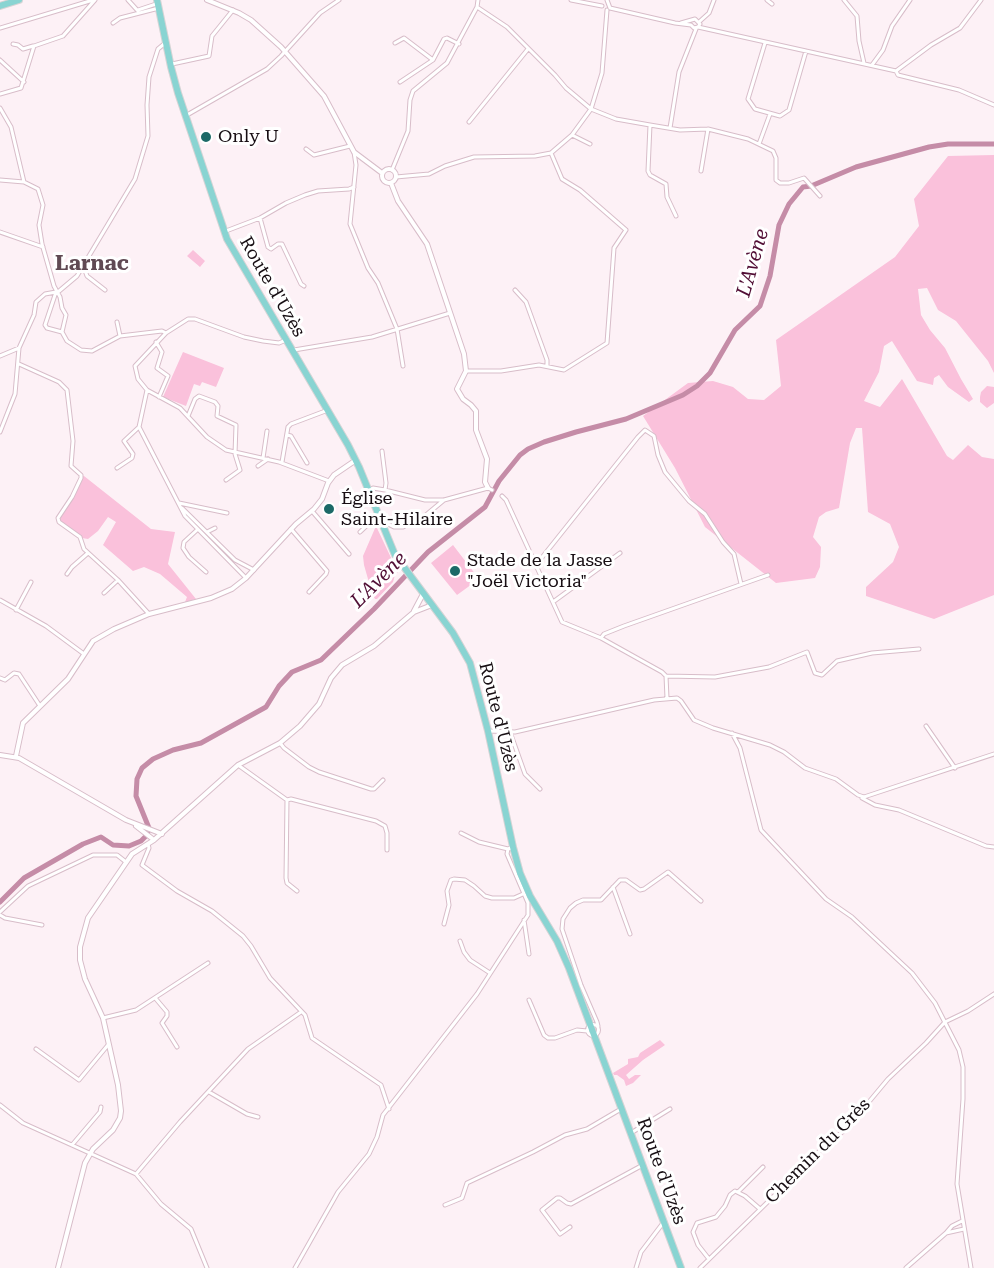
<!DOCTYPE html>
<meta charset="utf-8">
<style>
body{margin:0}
canvas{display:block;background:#fdf1f6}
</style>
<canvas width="994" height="1268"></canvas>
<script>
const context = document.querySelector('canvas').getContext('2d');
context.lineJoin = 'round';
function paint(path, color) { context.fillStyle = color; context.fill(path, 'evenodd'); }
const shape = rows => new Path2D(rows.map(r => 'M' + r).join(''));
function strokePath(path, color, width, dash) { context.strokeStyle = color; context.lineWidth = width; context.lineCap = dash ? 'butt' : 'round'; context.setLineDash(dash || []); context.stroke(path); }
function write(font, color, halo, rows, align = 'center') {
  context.font = font + ' "Roboto Serif",serif'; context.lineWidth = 6; context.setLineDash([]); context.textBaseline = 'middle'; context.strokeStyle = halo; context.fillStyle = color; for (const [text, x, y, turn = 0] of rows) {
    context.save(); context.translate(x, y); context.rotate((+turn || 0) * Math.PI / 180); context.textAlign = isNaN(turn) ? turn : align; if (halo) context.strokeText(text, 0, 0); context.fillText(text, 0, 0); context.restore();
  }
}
const green = shape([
 [994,155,994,373,988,361,956,321,938,310,927,288,918,289,921,315,930,330,945,348,961,379,973,399,969,402,948,387,939,375,934,378,933,385,917,381,892,341,884,346,879,372,864,401,880,407,902,379,947,456,953,460,968,445,982,457,994,459,994,595,934,619,866,596,866,587,893,562,899,547,890,524,868,512,862,428,856,428,850,443,839,508,826,512,819,517,813,537,821,547,820,567,815,578,776,583,705,527,675,468,643,416,688,383,713,381,733,387,748,399,764,400,781,386,776,340,895,257,919,226,914,199,948,156],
 [193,250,205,261,200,267,187,256],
 [183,352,224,368,216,387,202,382,200,386,194,384,186,406,163,397],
 [987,386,994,387,994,403,987,408,980,402,980,397,981,392],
 [84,476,151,529,175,532,168,564,196,599,185,602,187,597,160,574,144,567,133,571,103,545,116,522,108,517,98,531,88,539,82,538,61,522,60,518,79,487,81,477],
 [376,526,393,562,400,570,395,575,393,582,377,599,375,599,372,593,364,565,363,556],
 [453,545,479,579,457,595,431,563],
 [660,1040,665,1045,643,1060,626,1075,629,1079,635,1075,641,1075,633,1083,626,1086,624,1080,617,1075,614,1075,613,1073,628,1064,628,1059,638,1057,640,1053]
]);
const river = shape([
 [0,902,24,878,83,844,101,837,113,845,129,846,141,841,147,835,149,828,136,796,137,779,142,768,153,759,173,750,201,743,266,707,279,686,292,672,321,660,374,609,428,552,485,507,499,481,520,455,528,449,544,442,576,432,626,419,683,395,697,386,710,373,735,330,760,306,770,276,779,225,789,204,803,187,811,186,856,167,929,147,948,144,994,144]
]);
const minor = shape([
 [128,0,138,11],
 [571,0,602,6],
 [607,0,610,8],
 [767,0,772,4],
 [844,0,857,16,859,41,864,63],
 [477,7,507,27,555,75,566,88,591,109,616,119,650,125,680,130,708,129,748,139,773,151,776,158,776,180,780,183,789,183,804,178,820,196],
 [610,8,675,23,691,25,694,28,698,27,700,24,695,19,681,23],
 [138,10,156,4],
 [699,22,709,13,714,0],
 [113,23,120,18,159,8],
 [698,27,896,71,931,45,960,28,981,0],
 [0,28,93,0],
 [395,43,404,38,433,60],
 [765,43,748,99,755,109,780,116,789,110,806,51],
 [13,44,18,45,23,49,33,46],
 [0,60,24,82],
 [172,64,209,56,212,36,233,10],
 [872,65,883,50,892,26,910,0],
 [896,71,898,75,959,90,994,105],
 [400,82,433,60,444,39,447,38,459,44],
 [0,94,21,88,34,46,63,36,95,0],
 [0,108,11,127,24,182],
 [187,115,267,69,281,56,320,13,339,0],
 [469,122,528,49],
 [650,125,648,171,650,175,666,184,667,197,676,216],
 [670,128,679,72,696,29],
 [572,135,590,144],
 [759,144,770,114],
 [306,149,314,155,350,146],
 [354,152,356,165,350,224,368,268,378,283,397,329,403,366],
 [392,170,408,131,410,100,413,91,447,63,477,7,478,0],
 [701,171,708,129],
 [396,177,429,174,445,166,474,157,535,156,551,153,572,135,591,109,602,73,607,10],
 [0,180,24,182,38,189,43,205,39,225,42,244,54,286,60,297,62,308,66,315,62,332],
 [260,218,268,247,271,249,278,244,282,244,301,284,304,286],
 [226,231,260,218,286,203,305,195,318,191,349,189,354,187],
 [0,232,43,247],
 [83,265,87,276,105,290],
 [515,290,526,302,547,360,547,366],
 [58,292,77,276,135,179,148,136,147,105,149,77,158,49,164,44],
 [117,322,120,336],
 [62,332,67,341,81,350,92,351,120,336,162,331,166,333,188,319,195,319,244,337,263,341,279,343,286,340],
 [166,333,135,366,138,379,147,390,180,408,207,437,226,450,279,462,329,481],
 [156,342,162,352,157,368,168,376,159,397],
 [294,350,372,337,450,313],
 [0,356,19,348],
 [19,364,59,382,67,390,73,441,71,466,81,475,81,478,72,497,58,518,59,522,80,537,84,549,118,580,149,614],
 [466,371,501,371,539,365,564,370,607,343,614,248,626,230,580,190,562,179,551,153],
 [147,390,139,427,185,516,246,578],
 [188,416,195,399,199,396,215,402,218,406,217,416,236,425,235,454,240,470,226,480],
 [0,432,15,394,19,348,34,315,36,302,45,294,56,292,45,325,47,328,62,332],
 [287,435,291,436,307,463],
 [382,451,386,483,385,490],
 [263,458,267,431],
 [282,462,288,427,291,424,328,410],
 [258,466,268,459],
 [117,468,132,458,133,454,124,441,139,427],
 [369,490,373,488,385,490,425,500,443,500],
 [502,496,506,500,562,622,601,638,662,672,666,676,667,698],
 [179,503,227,513],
 [182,508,235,560,254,570],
 [312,511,349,554],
 [382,521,394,527,403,527,416,519,426,515,444,500,488,488,492,490],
 [291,529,327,571,326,574,309,592],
 [197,530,184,542,183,548,189,557,206,572],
 [207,532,215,528],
 [360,532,378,515],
 [536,565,638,437,645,430,654,436,658,455,665,472,689,501,705,514,723,542,734,554,741,584],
 [67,574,72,567,88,553],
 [104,593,118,580],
 [0,600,46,626,84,654],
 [553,602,620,553],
 [16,610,31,582],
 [601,638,604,634,624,626,768,575],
 [666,676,715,677,769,667,807,652,815,673,822,675,837,661,872,653,919,649],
 [0,678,5,680,14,673,19,674,40,706],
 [926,726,955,768],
 [488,731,515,732,654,700,677,698,681,701,694,720,713,728,770,745,784,752,805,768,836,779,858,795,864,797,994,754],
 [510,732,525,774,540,789],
 [732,733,740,748,761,830,826,899,852,917,912,973,935,1003,959,1050,963,1067,963,1099,957,1184,971,1268],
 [280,743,284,748,309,767,319,772,371,789,374,789,383,780],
 [238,765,287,800,291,799,376,821,385,826,387,833,387,850],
 [862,798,875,805,899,810,986,846,994,847],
 [287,800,286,878,287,883,297,891],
 [461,833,479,842,508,849],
 [148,844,149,848,142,865,177,891,212,911,243,936,251,946,270,978,305,1015,312,1038,381,1085,389,1109],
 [613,887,630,934],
 [0,912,28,886,93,855,117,855,126,862],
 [0,915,5,918,42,925],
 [524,920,529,954],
 [444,924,449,905,447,891,451,880,454,879,465,880,474,886,485,896,492,898,514,898,523,894],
 [460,941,464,952,470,960,490,973],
 [156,999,167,1012,167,1016,162,1023,177,1047],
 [529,1000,544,1035,548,1038,555,1038,577,1030,587,1031],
 [103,1018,136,1010,208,963],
 '587.5 1030a5.5 5.5 0 1 1 11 0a5.5 5.5 0 1 1-11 0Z',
 [598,1026,597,1022,581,985,562,929,563,919,570,908,576,903,583,900,601,900,620,880,626,880,640,890,644,889,668,872,701,901],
 [36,1049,79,1080,108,1045],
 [209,1092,247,1114,258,1117],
 [0,1105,23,1123,136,1174,161,1204,191,1229,207,1268],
 [631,1133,670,1109],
 [72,1145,100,1112,101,1107],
 [136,1174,180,1122,248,1049,301,1012],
 [738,1192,763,1167],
 [445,1205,462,1198,467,1183,533,1152,565,1135,587,1129,621,1109],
 [962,1221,952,1226,946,1233,964,1229],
 [570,1227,560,1234,542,1210,557,1198,560,1198,567,1203,571,1204,641,1166],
 [709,1259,698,1245,693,1232,697,1223,716,1217,725,1206,730,1195,735,1191,745,1196,760,1209],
 [295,1268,338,1192,369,1154,377,1137,383,1115,477,994,528,915,528,903,507,854,508,849,513,847],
 [636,1268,641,1252,663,1223],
 [700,1268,779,1191,800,1168,848,1127,888,1079,926,1043,945,1022,968,1011,994,994],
 [906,1268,946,1233]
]);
const tertiary = shape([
 [207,0,239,13,251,20,281,47,324,96,354,152,382,173],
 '382 176a7 7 0 1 1 14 0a7 7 0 1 1-14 0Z',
 [391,183,398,201,427,244,464,354,466,371,457,389,463,399,471,405,476,411,476,430,487,459,485,482,488,488],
 [414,611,423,594],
 [0,755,19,758,126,820,162,834],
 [16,756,23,723,68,679,93,641,114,629,149,614,211,598,232,589,246,578,296,524,314,509,322,499,328,483,334,475,356,460],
 [136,826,154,840],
 [58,1268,85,1163,93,1149,113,1130,120,1118,121,1111,118,1085,103,1018,85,979,80,960,80,947,88,918,132,854,154,840,238,765,280,743,300,726,319,704,331,678,342,665,374,646,414,612,432,605]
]);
const primary = shape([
 [157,0,171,67,178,93,227,239,348,445,359,467,395,555,453,633,470,663,488,731,513,847,520,873,530,896,557,941,569,968,681,1268],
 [0,6,19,0]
]);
const markers = [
 [206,137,6,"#1c6967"],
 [329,509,6,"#1c6967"],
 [455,571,6,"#1c6967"]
];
const poiNames = [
 ["Only U",218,137],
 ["Église",341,499],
 ["Saint-Hilaire",341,520],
 ["Stade de la Jasse",467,561],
 ["\"Joël Victoria\"",467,582]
];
const streetNames = [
 ["Route d'Uzès",272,287,60],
 ["Route d'Uzès",498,717,76],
 ["Chemin du Grès",818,1151,-45],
 ["Route d'Uzès",661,1171,70]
];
const waterNames = [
 ["L'Avène",753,263,-74],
 ["L'Avène",379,580,-45]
];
const quarterNames = [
 ["Larnac",92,264]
];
paint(green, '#fac1db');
strokePath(river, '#c58ca7', 5);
strokePath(minor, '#d8bdc9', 5);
strokePath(tertiary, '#d8bdc9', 6);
strokePath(primary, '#d5d4d5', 8);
strokePath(minor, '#fff', 3);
strokePath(tertiary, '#fff', 4);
strokePath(primary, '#89d4d2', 6);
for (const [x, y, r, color] of markers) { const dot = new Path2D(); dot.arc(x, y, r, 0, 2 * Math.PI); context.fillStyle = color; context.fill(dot); strokePath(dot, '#fff', 2); }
write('18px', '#170e13', '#fff', poiNames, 'left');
write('18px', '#170e13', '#fff', streetNames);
write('italic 20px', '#510e35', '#fff', waterNames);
write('bold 21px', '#604953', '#fff', quarterNames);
</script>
